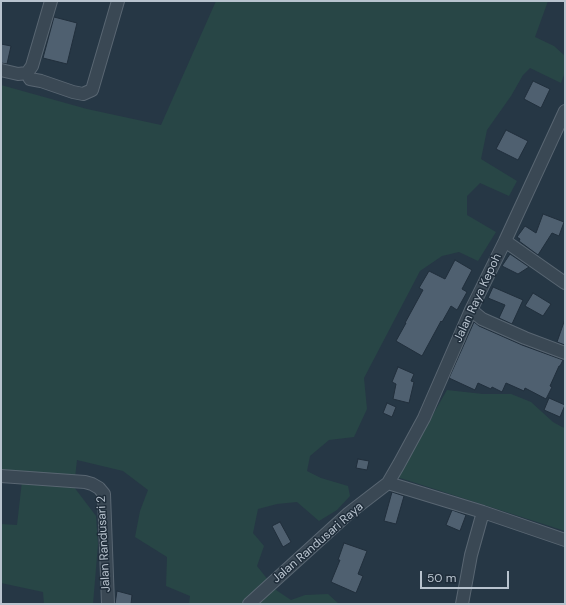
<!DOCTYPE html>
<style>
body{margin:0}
#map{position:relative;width:566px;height:605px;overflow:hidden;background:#263745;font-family:"DM Sans",sans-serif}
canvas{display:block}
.frame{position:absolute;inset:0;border:2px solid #b8c3ce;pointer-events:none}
.scale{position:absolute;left:420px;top:571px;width:89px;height:18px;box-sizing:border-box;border:2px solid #b8c3ce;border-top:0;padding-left:5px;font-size:12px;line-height:14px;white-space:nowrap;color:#b8c3ce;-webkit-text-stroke:3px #1f2d3a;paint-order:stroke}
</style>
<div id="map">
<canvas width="566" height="605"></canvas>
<div class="frame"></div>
<div class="scale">50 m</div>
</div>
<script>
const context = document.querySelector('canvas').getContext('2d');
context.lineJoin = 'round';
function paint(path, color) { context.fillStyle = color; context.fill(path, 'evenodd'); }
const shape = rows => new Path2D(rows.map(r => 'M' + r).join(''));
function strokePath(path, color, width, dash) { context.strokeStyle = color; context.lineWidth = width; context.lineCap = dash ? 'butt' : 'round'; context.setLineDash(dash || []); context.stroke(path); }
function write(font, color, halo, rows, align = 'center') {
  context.font = font + ' "DM Sans",sans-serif'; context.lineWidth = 3; context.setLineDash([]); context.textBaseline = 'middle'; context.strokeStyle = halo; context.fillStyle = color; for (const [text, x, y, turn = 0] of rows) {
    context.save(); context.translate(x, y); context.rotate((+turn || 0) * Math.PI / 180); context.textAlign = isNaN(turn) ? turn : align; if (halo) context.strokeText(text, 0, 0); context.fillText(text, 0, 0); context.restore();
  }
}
const green = shape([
 [216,1,548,1,535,37,554,46,565,56,565,72,561,83,530,68,523,75,511,96,487,130,481,159,517,181,509,196,480,183,467,196,467,215,496,232,478,261,459,252,442,256,420,271,364,378,367,409,354,437,329,440,310,456,307,471,321,478,348,486,350,496,337,510,319,521,297,502,277,504,258,509,253,533,264,546,257,566,276,590,291,600,305,595,328,594,339,604,189,604,190,596,166,586,167,557,135,537,140,511,148,490,123,471,77,460,74,487,96,516,98,544,93,604,44,604,43,592,1,583,1,524,17,525,23,472,1,469,1,85,87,109,161,125],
 [447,390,483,394,511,394,531,402,553,422,562,427,565,428,565,531,397,477]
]);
const building = shape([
 [54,17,77,23,67,64,43,58,54,17],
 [1,44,11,46,7,64,1,63,1,44],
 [533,81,550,89,541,108,524,99,533,81],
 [506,130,528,141,518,160,496,149,506,130],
 [543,214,564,222,559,236,552,233,538,255,519,241,520,239,517,237,525,226,536,233,543,214],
 [510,254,529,267,518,274,502,266,510,254],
 [455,260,472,270,462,289,467,292,457,310,451,306,442,322,441,321,422,356,396,341,406,323,405,323,423,290,419,288,429,271,445,279,455,260],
 [493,287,523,300,512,324,499,318,505,305,488,298,493,287],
 [533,293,551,304,543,316,525,306,533,293],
 [474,322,479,326,522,345,563,360,560,366,559,366,550,386,552,387,546,399,525,388,524,391,506,383,502,392,492,387,491,389,478,383,475,390,449,378,474,322],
 [564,322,565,322,565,345,557,342,564,322],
 [398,367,414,374,411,381,414,382,409,403,393,399,396,384,392,382,398,367],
 [549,398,565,405,560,417,544,410,549,398],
 [387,403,396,407,392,417,383,413,387,403],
 [358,459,369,461,367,470,356,468,358,459],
 [392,492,404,496,396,524,384,521,392,492],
 [452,510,466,515,460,531,446,525,452,510],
 [280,522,291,542,283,547,272,526,280,522],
 [344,543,367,551,358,574,363,576,356,593,331,582,340,560,338,560,344,543],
 [117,591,132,595,131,604,115,604,117,591]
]);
const minor = shape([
 [1,70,18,74,27,73,32,66,51,1],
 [27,73,30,79,41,81,73,92,83,94,92,90,118,1],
 [505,241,565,283],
 [471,310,482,319,525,338,565,353],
 [1,476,85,482,92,484,99,488,104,494,108,604],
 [388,483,483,512,565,540],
 [249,604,315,544,349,513,388,483,399,464,424,418,471,310,505,241,565,111],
 [462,604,471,555,483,512]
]);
const streetNames = [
 ["Jalan Raya Kepoh",478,298,-65],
 ["Jalan Randusari Raya",318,543,-41],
 ["Jalan Randusari 2",104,544,-93]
];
paint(green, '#284646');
paint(building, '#4f6070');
strokePath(building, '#212f3c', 1);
strokePath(minor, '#596672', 14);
strokePath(minor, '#3a4854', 12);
write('12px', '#b8c3ce', '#1f2d3a', streetNames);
</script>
